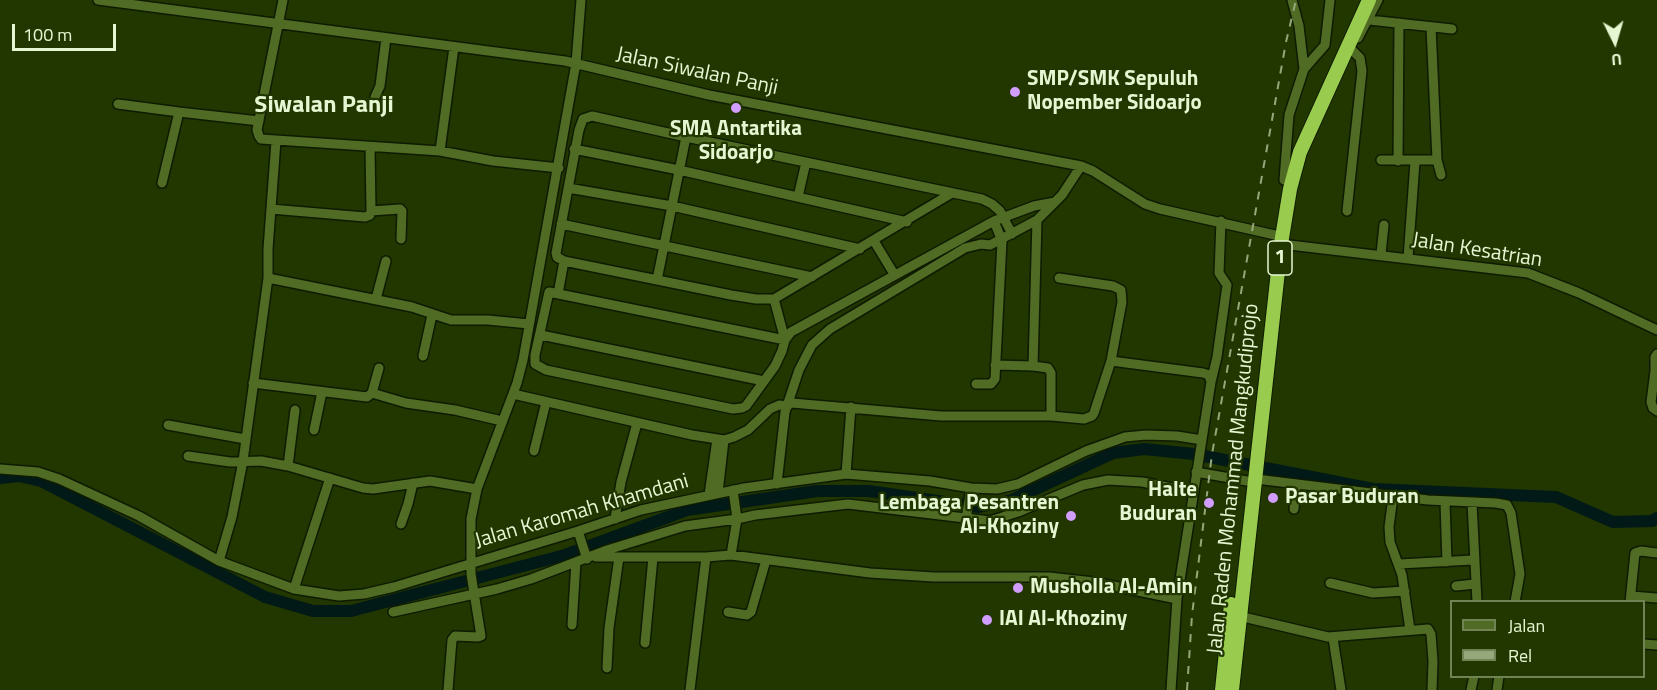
<!DOCTYPE html>
<style>
body{margin:0}
#map{position:relative;width:1657px;height:690px;overflow:hidden;background:#223600;font-family:"Titillium Web",sans-serif}
canvas{display:block}
.legend{position:absolute;left:1450px;top:600px;width:195px;height:78px;box-sizing:border-box;background:#223600;border:2px solid #708354;margin:0;padding:8px 10px;list-style:none;font-size:18px;color:#e5f7d2}
.legend li{display:flex;align-items:center;gap:12px;height:30px}
.legend b{width:30px;border:2px solid #708354}
.north{position:absolute;left:1585px;top:12px;width:60px;height:60px;-webkit-text-stroke:4px #223600;paint-order:stroke;rotate:175deg;font-size:16px;font-weight:700;line-height:24px;text-align:center;color:#e5f7d2}
.north::after{content:'';display:block;margin:auto;width:21px;height:27px;background:#e5f7d2;clip-path:polygon(50% 0,100% 100%,50% 72%,0 100%)}
.scale{position:absolute;left:12px;top:24px;width:104px;height:27px;box-sizing:border-box;border:3px solid #e5f7d2;border-top:0;padding-left:8px;font-size:18px;line-height:21px;white-space:nowrap;color:#e5f7d2;-webkit-text-stroke:4px #223600;paint-order:stroke}
</style>
<div id="map">
<canvas width="1657" height="690"></canvas>
<ul class="legend">
<li><b style="height:8px;background:#4f6b24"></b>Jalan</li>
<li><b style="height:8px;background:#95a77b"></b>Rel</li>
</ul>
<div class="north">U</div>
<div class="scale">100 m</div>
</div>
<script>
const context = document.querySelector('canvas').getContext('2d');
context.lineJoin = 'round';
const shape = rows => new Path2D(rows.map(r => 'M' + r).join(''));
function strokePath(path, color, width, dash) { context.strokeStyle = color; context.lineWidth = width; context.lineCap = dash ? 'butt' : 'round'; context.setLineDash(dash || []); context.stroke(path); }
function write(font, color, halo, rows, align = 'center') {
  context.font = font + ' "Titillium Web",sans-serif'; context.lineWidth = 4.5; context.setLineDash([]); context.textBaseline = 'middle'; context.strokeStyle = halo; context.fillStyle = color; for (const [text, x, y, turn = 0] of rows) {
    context.save(); context.translate(x, y); context.rotate((+turn || 0) * Math.PI / 180); context.textAlign = isNaN(turn) ? turn : align; if (halo) context.strokeText(text, 0, 0); context.fillText(text, 0, 0); context.restore();
  }
}
const river = shape([
 [0,478,19,476,41,481,265,597,313,611,351,611,565,555,687,510,817,491,869,491,979,507,1012,500,1113,453,1144,449,1194,454,1373,489,1556,497,1613,522,1652,521,1657,518]
]);
const minor = shape([
 [98,0,565,61,709,95,1081,166,1093,171,1145,204,1160,209,1275,235],
 [283,0,257,130,259,136,261,139,440,151,493,161,559,168],
 [1292,0,1299,26,1304,69],
 [1369,20,1452,29],
 [1431,27,1437,160,1441,175],
 [1358,38,1378,0],
 [375,97,380,86,386,38],
 [118,104,179,112],
 [370,147,371,211],
 [574,149,679,170,907,222],
 [440,151,454,47],
 [1381,160,1437,160],
 [1398,161,1399,23],
 [1284,180,1289,115,1304,69,1325,45,1330,0],
 [162,183,179,112,259,121],
 [568,188,672,206,860,249],
 [952,193,774,299,756,299,731,295,564,261,557,257,556,253,579,130,583,119,592,116,686,137,982,199,992,204,1000,211,1012,234],
 [798,197,806,162],
 [1055,202,1062,195,1081,166],
 [271,209,365,217,370,215,371,211,400,209,402,211,401,239],
 [1347,211,1362,71,1360,58,1352,50],
 [561,224,812,277],
 [874,241,894,274],
 [1281,244,1528,273,1579,293,1657,330],
 [1381,254,1384,225],
 [1408,258,1415,162],
 [268,278,412,307,451,320,488,320,529,324],
 [1059,278,1113,286,1121,290,1122,302,1111,361],
 [657,280,686,137],
 [558,294,564,261],
 [376,299,386,261],
 [774,299,785,340,549,292,535,355,535,364,546,370,733,409,742,408,746,406,775,366,782,351,785,340,791,332,994,221,1034,206,1055,202,1037,220,990,245,981,244,965,248,830,329,812,345,799,370,785,412,777,484],
 [541,335,764,381],
 [1657,354,1655,357,1655,371,1651,402,1653,408,1657,411],
 [423,356,432,315],
 [995,365,1033,366,1048,368,1051,373,1051,416],
 [1033,366,1037,220],
 [1211,382,1217,357,1227,285,1219,273,1221,221],
 [253,383,367,397,372,393,379,368],
 [976,384,991,384,995,379,1002,241,994,221],
 [372,393,406,403,455,410,502,421],
 [513,394,692,435,724,440,734,437,748,430,770,409,779,405,787,406,792,403,941,416,1051,416,1084,419,1092,416,1094,413,1111,361,1203,373,1209,375,1211,382,1177,599,1094,582,1049,577,934,577,870,573,731,555,706,557,690,690],
 [168,425,245,439],
 [314,430,322,392],
 [534,451,546,402],
 [188,456,230,462,261,461,288,466,363,488,373,489,430,481,477,489],
 [288,466,295,410],
 [0,469,38,472,59,479,139,516,219,561,294,589,339,596,364,594,394,587,578,531,641,510,744,488,846,474,930,481,971,488,997,489,1018,484,1086,451,1125,437,1146,435,1177,436,1202,440],
 [1196,472,1247,481],
 [846,474,851,407],
 [1256,479,1428,500,1496,503,1507,505,1511,513,1520,574,1515,602],
 [718,493,724,440],
 [709,495,717,439],
 [1393,497,1389,527,1390,542,1402,575,1410,630],
 [1445,502,1447,562],
 [1472,503,1477,602],
 [1294,509,1296,484],
 [615,519,621,482,637,423],
 [966,519,971,488],
 [401,524,408,504,413,483],
 [578,531,587,559],
 [731,555,737,519,755,515,848,504,990,521,1018,512,1083,485,1108,480,1142,482,1193,492],
 [596,557,706,557],
 [219,561,232,517,243,461,268,278,268,249,276,141],
 [1399,564,1473,560],
 [1330,583,1373,593,1405,591],
 [1456,586,1475,584],
 [294,589,330,478],
 [1631,596,1657,598],
 [1630,602,1635,553,1641,551,1657,553],
 [393,612,497,589,531,579,607,550,685,526,737,519,733,490],
 [728,612,747,615,751,612,766,560],
 [1239,616,1328,637,1428,629,1431,634,1433,661,1432,690],
 [572,625,576,562],
 [1333,638,1341,690],
 [645,643,653,557],
 [1644,644,1657,645],
 [607,668,609,628,619,557],
 [448,690,452,640,455,636,478,637,481,636,471,574,471,519,477,489,517,383,523,360,576,63,581,0],
 [1171,690,1177,599],
 [1471,690,1474,676],
 [1497,690,1499,676]
]);
const highway = shape([
 [1222,690,1231,604],
 [1232,690,1281,244,1290,189,1300,152,1369,0]
]);
const rail = shape([
 [1187,690,1192,615,1212,454,1286,42,1296,0]
]);
const markers = [
 [1015,92,6,"#d19dfe"],
 [736,108,6,"#d19dfe"],
 [1273,498,6,"#d19dfe"],
 [1209,503,6,"#d19dfe"],
 [1071,516,6,"#d19dfe"],
 [1018,588,6,"#d19dfe"],
 [987,620,6,"#d19dfe"]
];
const shields = [
 [1280,258,24]
];
const shieldNames = [
 ["1",1280,258]
];
const streetNames = [
 ["Jalan Siwalan Panji",697,72,12],
 ["Jalan Kesatrian",1477,251,9],
 ["Jalan Raden Mohammad Mangkudiprojo",1234,479,-84],
 ["Jalan Karomah Khamdani",582,512,-16]
];
const poiNames = [
 ["SMP/SMK Sepuluh",1027,80],
 ["Nopember Sidoarjo",1027,104],
 ["SMA Antartika",736,130,"center"],
 ["Sidoarjo",736,154,"center"],
 ["Halte",1197,491,"right"],
 ["Buduran",1197,515,"right"],
 ["Pasar Buduran",1285,498],
 ["Lembaga Pesantren",1059,504,"right"],
 ["Al-Khoziny",1059,528,"right"],
 ["Musholla Al-Amin",1030,588],
 ["IAI Al-Khoziny",999,620]
];
const quarterNames = [
 ["Siwalan Panji",324,106]
];
strokePath(river, '#011a18', 12);
strokePath(minor, '#0e1b00', 12);
strokePath(highway, '#0e1b00', 16);
strokePath(minor, '#4f6b24', 9);
strokePath(highway, '#99cb4e', 14);
strokePath(rail, '#95a77b', 2, [8, 8]);
for (const [x, y, r, color] of markers) { const dot = new Path2D(); dot.arc(x, y, r, 0, 2 * Math.PI); context.fillStyle = color; context.fill(dot); strokePath(dot, '#223600', 2); }
for (const [x, y, w] of shields) { const box = new Path2D(); box.roundRect(x - w / 2, y - 17, w, 34, 4.5); context.fillStyle = '#223600'; context.fill(box); strokePath(box, '#e5f7d2', 1.5); }
write('bold 20px', '#e5f7d2', null, shieldNames);
write('21px', '#e5f7d2', '#223600', streetNames);
write('bold 21px', '#e5f7d2', '#223600', poiNames, 'left');
write('bold 24px', '#e5f7d2', '#223600', quarterNames);
</script>
